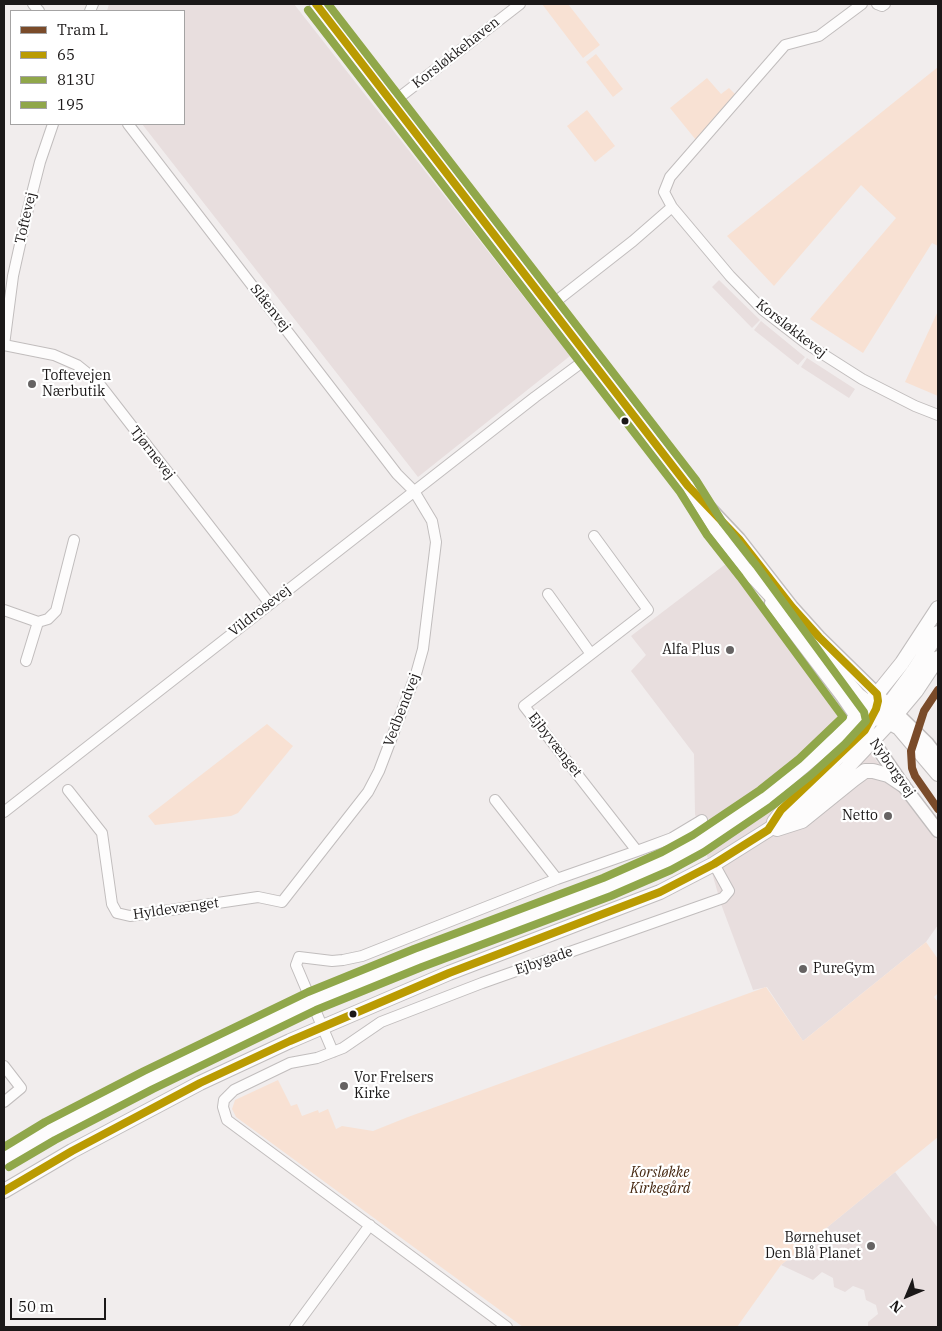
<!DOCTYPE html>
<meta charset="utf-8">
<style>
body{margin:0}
#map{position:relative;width:942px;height:1331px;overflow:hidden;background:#f1eded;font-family:"IBM Plex Serif",serif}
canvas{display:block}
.frame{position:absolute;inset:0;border:5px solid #1b1818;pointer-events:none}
.legend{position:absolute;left:10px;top:10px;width:175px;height:115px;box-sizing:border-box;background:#fff;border:1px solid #a4a3a3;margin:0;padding:6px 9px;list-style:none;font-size:15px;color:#1b1818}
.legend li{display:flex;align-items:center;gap:10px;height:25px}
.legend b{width:25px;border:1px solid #a4a3a3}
.north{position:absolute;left:882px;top:1271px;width:50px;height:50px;-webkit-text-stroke:4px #fff;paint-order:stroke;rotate:225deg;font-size:14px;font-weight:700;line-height:20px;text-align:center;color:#1b1818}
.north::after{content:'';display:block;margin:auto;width:18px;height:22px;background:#1b1818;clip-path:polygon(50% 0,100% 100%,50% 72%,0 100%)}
.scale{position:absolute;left:10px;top:1298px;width:96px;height:22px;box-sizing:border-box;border:2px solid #1b1818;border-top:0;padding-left:6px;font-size:15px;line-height:18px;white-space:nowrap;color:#1b1818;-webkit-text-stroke:4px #fff;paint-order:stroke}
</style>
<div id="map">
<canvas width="942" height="1331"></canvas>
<div class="frame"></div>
<ul class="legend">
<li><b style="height:6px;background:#7a4b2a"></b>Tram L</li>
<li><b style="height:6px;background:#ba9b02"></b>65</li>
<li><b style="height:6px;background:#90a74a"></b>813U</li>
<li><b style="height:6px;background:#90a74a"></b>195</li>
</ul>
<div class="north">N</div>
<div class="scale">50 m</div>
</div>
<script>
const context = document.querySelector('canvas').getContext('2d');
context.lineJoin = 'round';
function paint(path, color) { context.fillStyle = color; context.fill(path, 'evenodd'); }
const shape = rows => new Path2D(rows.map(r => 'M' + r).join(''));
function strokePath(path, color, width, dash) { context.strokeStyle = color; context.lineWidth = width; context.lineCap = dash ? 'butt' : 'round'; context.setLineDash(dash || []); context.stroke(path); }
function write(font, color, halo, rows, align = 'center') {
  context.font = font + ' "IBM Plex Serif",serif'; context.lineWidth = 4.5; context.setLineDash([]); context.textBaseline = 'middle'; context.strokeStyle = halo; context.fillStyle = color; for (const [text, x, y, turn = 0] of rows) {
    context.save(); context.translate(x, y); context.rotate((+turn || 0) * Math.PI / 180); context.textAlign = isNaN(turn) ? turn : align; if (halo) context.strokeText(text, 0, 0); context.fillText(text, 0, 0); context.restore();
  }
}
const built = shape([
 [109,4,294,4,570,356,418,477,142,124,184,124,184,11,107,11],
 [719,280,760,320,752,328,712,287],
 [761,321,805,357,798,365,754,330],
 [807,358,855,389,849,398,801,367],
 [727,563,938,842,938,925,926,942,803,1041,767,987,753,990,752,987,721,904,695,814,694,754,631,671,646,655,631,636],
 [895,1172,938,1228,938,1327,868,1327,868,1322,878,1314,876,1305,866,1300,864,1290,853,1286,845,1292,834,1287,833,1278,822,1272,813,1280,781,1265]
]);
const green = shape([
 [542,4,568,4,600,45,583,58],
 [596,54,623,89,613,97,586,62],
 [938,67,938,246,932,243,863,353,810,319,896,218,861,185,774,286,727,236],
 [707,78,721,94,729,88,735,94,696,140,670,108],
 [587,110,615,146,595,162,567,126],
 [938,311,938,396,905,382],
 [267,724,293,746,238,813,231,816,155,825,148,816],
 [926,942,938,959,938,993,934,997,938,1002,938,1137,781,1265,737,1327,523,1327,236,1117,232,1109,235,1100,278,1080,291,1106,297,1104,302,1116,318,1110,319,1113,328,1109,336,1129,342,1126,373,1131,408,1117,766,987,803,1041]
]);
const minor = shape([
 [33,4,39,11],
 [862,4,819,36,785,45,670,177,664,192,672,207,730,276,763,310,807,344,862,379,915,406,938,415],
 [877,4,882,6,885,4],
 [90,11,93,4],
 [392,103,520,4],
 [550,306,633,241,672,207],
 [4,345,54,355,77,365,97,381,270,604],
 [4,345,13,276,27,213,40,162,53,124],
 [594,536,648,610,524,706,637,851],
 [548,594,591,654],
 [4,610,38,622,48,619,56,611,74,540],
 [26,661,38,622],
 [68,790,102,833,112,904,117,913,130,916,258,897,282,902,368,792,379,771,416,674,423,649,436,542,432,521,414,491,397,474,128,124],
 [495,800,557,879],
 [4,812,535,397,589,357],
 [333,1052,296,965,299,957,332,961,343,960,362,956,557,879,637,851,672,838,702,820],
 [4,1066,21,1088,4,1102],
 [295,1327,370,1225],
 [507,1327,227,1120,223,1107,224,1100,234,1090,290,1063,317,1058,343,1048,381,1022,482,983,723,898,729,891,714,864]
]);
const tertiary = shape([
 [316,4,688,486,715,529,753,578],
 [704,502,739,539,792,607,819,637,927,743,938,757],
 [771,603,842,696,903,785,938,831]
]);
const secondary = shape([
 [748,571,802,629,858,695,876,709,887,713,897,714],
 [878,719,913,672,938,633],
 [883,719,899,728,938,774],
 [774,822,789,802,837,758,865,730,874,715,878,702],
 [777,829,802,821,854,779,865,771,873,771,888,775,903,785],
 [4,1158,50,1131,149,1080,312,1001,418,958,607,887,666,861,698,844,766,798,838,737,877,694,902,663,938,608],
 [4,1191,72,1151,200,1083,290,1041,449,973,660,892,714,864,768,830,807,803,846,769,890,722,916,691,938,658]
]);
const bus1 = shape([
 [4,1191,72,1151,200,1083,290,1041,449,973,660,892,714,864,768,830,781,810,865,730,876,709,878,701,877,694,819,637,792,607,739,539,688,486,316,4]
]);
const bus2 = shape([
 [9,1167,55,1140,153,1089,316,1010,422,967,611,896,671,870,704,852,772,806,811,775,845,744,866,721,864,712,756,565,723,523,696,480,328,4]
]);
const bus3 = shape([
 [4,1147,45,1122,144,1071,308,992,414,949,603,878,662,852,693,835,760,790,799,759,843,717,740,577,707,535,680,492,308,10]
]);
const tram1 = shape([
 [938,690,924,711,911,751,912,768,915,776,938,809]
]);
const markers = [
 [32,384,5,"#666363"],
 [625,421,4.5,"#1b1818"],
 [730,650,5,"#666363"],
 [888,816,5,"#666363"],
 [803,969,5,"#666363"],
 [353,1014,4.5,"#1b1818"],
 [344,1086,5,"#666363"],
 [871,1246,5,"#666363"]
];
const streetNames = [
 ["Korsløkkehaven",456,53,-38],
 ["Toftevej",26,218,-77],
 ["Slåenvej",270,308,52],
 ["Korsløkkevej",791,329,38],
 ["Tjørnevej",152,453,52],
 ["Vildrosevej",260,611,-38],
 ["Vedbendvej",402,710,-69],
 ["Ejbyvænget",555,745,52],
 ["Nyborgvej",892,768,55],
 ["Hyldevænget",176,909,-8],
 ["Ejbygade",544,961,-19]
];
const poiNames = [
 ["Toftevejen",42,376],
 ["Nærbutik",42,392],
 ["Alfa Plus",720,650,"right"],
 ["Netto",878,816,"right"],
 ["PureGym",813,969],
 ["Vor Frelsers",354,1078],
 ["Kirke",354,1094],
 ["Børnehuset",861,1238,"right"],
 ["Den Blå Planet",861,1254,"right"]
];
const parkNames = [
 ["Korsløkke",660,1173],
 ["Kirkegård",660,1189]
];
paint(built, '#e8dede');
paint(green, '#f8e1d3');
strokePath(minor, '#c1bdbd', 12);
strokePath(tertiary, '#c1bdbd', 15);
strokePath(secondary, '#c1bdbd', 16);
strokePath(minor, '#fdfcfc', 10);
strokePath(tertiary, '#fdfcfc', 12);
strokePath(secondary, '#fdfcfc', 14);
strokePath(bus1, '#ba9b02', 8);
strokePath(bus2, '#90a74a', 8);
strokePath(bus3, '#90a74a', 8);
strokePath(tram1, '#7a4b2a', 8);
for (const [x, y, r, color] of markers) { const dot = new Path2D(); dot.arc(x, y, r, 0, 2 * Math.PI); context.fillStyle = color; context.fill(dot); strokePath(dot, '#fff', 2); }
write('14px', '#1b1818', '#fff', streetNames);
write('14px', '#1b1818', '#fff', poiNames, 'left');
write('italic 14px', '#452710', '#fff', parkNames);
</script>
